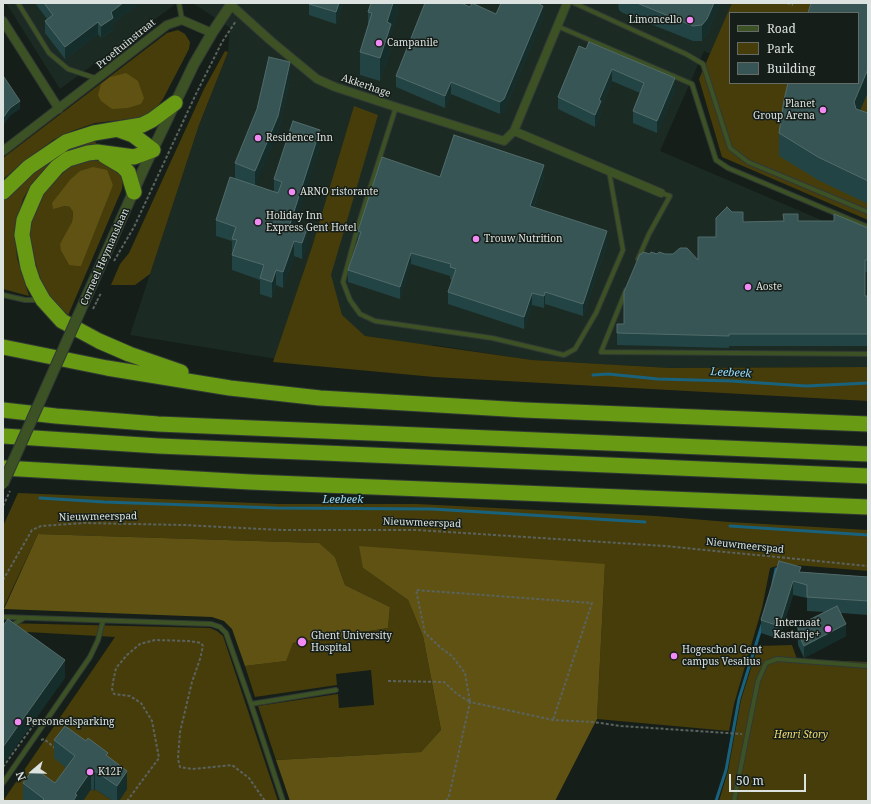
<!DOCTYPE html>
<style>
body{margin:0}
#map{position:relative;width:871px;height:804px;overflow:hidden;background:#151e19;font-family:"Noto Serif",serif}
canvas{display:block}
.frame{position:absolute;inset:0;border:4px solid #dce2df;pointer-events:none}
.legend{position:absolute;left:729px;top:12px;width:130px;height:72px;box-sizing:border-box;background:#151e19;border:1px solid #656c68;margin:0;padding:5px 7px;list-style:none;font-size:12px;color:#dce2df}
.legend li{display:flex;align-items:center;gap:8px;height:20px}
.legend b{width:20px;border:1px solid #656c68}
.north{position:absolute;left:12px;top:752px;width:40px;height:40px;-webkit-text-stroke:3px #151e19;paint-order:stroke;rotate:250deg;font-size:11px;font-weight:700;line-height:16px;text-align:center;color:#dce2df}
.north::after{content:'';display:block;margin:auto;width:14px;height:18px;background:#dce2df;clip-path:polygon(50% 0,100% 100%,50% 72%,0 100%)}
.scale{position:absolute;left:729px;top:774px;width:77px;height:18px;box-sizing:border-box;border:2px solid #dce2df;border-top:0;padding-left:5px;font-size:12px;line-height:14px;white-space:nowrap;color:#dce2df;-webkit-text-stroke:3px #151e19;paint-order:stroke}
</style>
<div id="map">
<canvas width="871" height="804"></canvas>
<div class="frame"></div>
<ul class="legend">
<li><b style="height:5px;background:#3c5124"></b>Road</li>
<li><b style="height:11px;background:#473d0b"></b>Park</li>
<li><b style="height:11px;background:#375554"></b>Building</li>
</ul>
<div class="north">N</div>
<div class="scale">50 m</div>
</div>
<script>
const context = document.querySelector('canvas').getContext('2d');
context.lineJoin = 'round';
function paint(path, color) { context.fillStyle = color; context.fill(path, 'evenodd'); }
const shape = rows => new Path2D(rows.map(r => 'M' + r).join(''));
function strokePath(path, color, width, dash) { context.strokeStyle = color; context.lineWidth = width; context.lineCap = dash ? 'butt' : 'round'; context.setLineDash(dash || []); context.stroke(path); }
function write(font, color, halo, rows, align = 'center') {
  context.font = font + ' "Noto Serif",serif'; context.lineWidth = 3; context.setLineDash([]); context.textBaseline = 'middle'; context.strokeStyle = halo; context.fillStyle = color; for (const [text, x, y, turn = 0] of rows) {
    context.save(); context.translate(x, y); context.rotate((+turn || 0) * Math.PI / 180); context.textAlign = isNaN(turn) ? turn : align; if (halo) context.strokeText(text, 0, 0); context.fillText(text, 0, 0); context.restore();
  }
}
const built = shape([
 [6,3,177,3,60,89],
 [193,3,747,3,730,13,724,60,704,51,660,151,868,240,868,367,670,368,531,360,434,345,301,363,130,335,199,125,228,52,230,28]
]);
const green = shape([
 [732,3,868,3,868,220,722,157,699,79],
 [730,13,858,13,858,83,730,83],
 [178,30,185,34,190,42,189,49,163,99,157,107,150,113,139,118,95,123,72,131,53,140,3,179,3,158,167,33],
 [225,51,228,52,199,125,150,274,135,285,111,285,120,264,129,253,204,89],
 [354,106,378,115,331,275,342,315,365,336,532,360,670,368,868,367,868,401,434,377,273,362,312,247],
 [95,139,96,144,76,148,54,159,32,183,23,199,15,228,17,258,29,296,3,289,3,198,35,168,66,146],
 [95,160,104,162,118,172,123,180,122,189,67,318,47,294,38,273,30,238,31,227,33,216,41,197,49,186,72,165,83,161],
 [113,185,69,265,61,251,72,222,73,212,71,207,64,206],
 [18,493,278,504,417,504,656,516,729,522,868,530,868,571,783,564,770,568,762,608,734,704,729,731,597,719,605,564,363,568,408,600,423,636,441,730,421,752,276,760,258,706,338,694,339,708,374,705,371,670,336,674,337,685,255,697,245,666,285,661,293,643,388,628,390,607,345,585,335,557,318,543,38,534,3,609,3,526],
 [3,623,210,628,217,631,223,636,278,801,119,801,127,789,75,774,23,801,3,801,115,637,10,631,3,634],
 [792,645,797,659,868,662,868,801,719,801,728,771,741,700,758,646],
 [91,789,94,791,95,789,113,801,83,801]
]);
const forest = shape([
 [126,73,138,81,144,98,141,104,128,108,112,109,101,101,98,95,101,84,110,77],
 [93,167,107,170,113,185,81,266,77,266,69,265,61,251,60,244,72,222,73,212,70,207,64,206,53,209,52,203,70,180,80,171],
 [38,534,319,543,335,557,345,585,390,607,388,628,293,643,286,661,245,666,232,629,224,621,212,617,4,609],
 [359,546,605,564,597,719,555,801,290,801,276,760,421,752,441,730,423,636,408,600,363,568]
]);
const stream = shape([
 [593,375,608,374,658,379,731,381,806,386,868,383],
 [40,498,104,502,276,508,432,509,645,522],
 [730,526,868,535],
 [773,583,776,569],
 [716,801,726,770,739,699,762,625]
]);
const path = shape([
 [787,3,793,5],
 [114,261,134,227,195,96,222,42,236,21],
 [97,301,101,293],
 [3,580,32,530,41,526,84,523,184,525,281,530,417,530,665,546,868,566],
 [388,681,444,682,457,694,470,702,465,673,452,656,441,648,425,633,416,590,592,603,553,720],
 [41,740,44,739,55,748],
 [3,767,35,723],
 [127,801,159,758,152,721,141,703,130,696,114,694,112,689,113,682,116,668,127,655,140,644,155,640,189,641,201,643,203,646,200,659,192,682,180,732,178,759,180,767,192,769,232,765,249,778,265,801],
 [446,801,449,796,470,702,553,720,593,722,621,726,742,734]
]);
const service = shape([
 [18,3,49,53,68,69,98,79],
 [179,3,182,20],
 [574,3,686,54,703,64,730,148,748,162,868,212],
 [557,26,692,84,716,160,728,168,868,227],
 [396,107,358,226,343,282,350,300,360,314,375,321,492,338,564,355,575,349,596,313,623,250,609,171],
 [638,259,649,234,670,196,661,193],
 [626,290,601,352,868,354],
 [3,295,25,300,39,300],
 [3,617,211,624,220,627,226,633,251,704],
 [11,626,24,618],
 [3,783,90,657,98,640,103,621],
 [283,801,251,704,336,690],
 [734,801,758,681,766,663,777,659,868,666]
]);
const minor = shape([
 [231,5,271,41,317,79,335,87,396,107,504,141,514,131,567,3],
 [3,21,59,109],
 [514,131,661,193],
 [3,151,167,25,182,20,212,33]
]);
const tertiary = shape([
 [86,298,144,168,194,64,212,33,232,3]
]);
const motorway = shape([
 [119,130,133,135,153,150,134,157,97,152,88,153,68,159,57,167,37,190,24,220,22,235,28,267,33,282,43,300,62,321,99,341,129,354,181,372],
 [105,156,122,166,128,172,134,192],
 [3,192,29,167,66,142,94,133,142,125,152,120,175,103],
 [3,347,107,368,230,388,320,398,524,410,868,424],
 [3,410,56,416,158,424,868,454],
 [3,436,159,446,868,476],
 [3,468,250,482,868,507]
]);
const pathBridge = shape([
 [93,309,97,301],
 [3,506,10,491]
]);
const tertiaryBridge = shape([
 [3,484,86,298]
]);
const wall = shape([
 [35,3,139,3,113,23,113,30,101,38,98,34,65,59,45,33,45,21,47,19],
 [309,3,343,3,336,24,309,15],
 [398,3,398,11,391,34,391,47,380,81,360,75,360,52,368,25,368,12],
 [618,3,720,3,707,34,702,41,693,41,623,13,619,10],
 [470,7,496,14,543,18,504,111,500,114,451,94,445,108,396,87,396,76],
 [579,46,675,90,657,133,633,123,633,111,640,93,612,81,601,107,601,113,595,127,558,109,558,97],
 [290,78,278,132,255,185,274,192,274,179,320,146,294,225,307,245,302,259,294,256,283,288,276,285,272,298,260,294,260,280,232,270,232,241,216,236,216,220,235,178,235,163],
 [860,110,868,113,868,204,818,180,779,156,779,133],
 [440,177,544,177,534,207,607,243,583,316,545,304,544,308,532,305,524,329,448,304,448,292,452,280,450,279,450,276,411,264,400,299,348,282,348,270,358,240,358,231],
 [798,221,868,228,868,272,865,272,865,296,868,296,868,346,729,346,729,348,617,345,617,324,624,324,650,254,665,254,698,260,743,222],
 [801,572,868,577,868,615,841,613,846,636,804,658,798,645,797,626,824,612,807,611,807,598,793,595,779,639,761,633,761,620],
 [54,740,108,757,127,789,119,801,113,801,95,789,94,791,91,789,83,801,23,801,23,783,55,783,66,768,54,758]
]);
const shadedWall = shape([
 [123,3,139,3,113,23,113,30,101,38,101,26,111,12],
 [143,3,148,3,143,6],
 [339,3,343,3,336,24,336,12],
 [393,3,398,3,398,11,391,34,391,47,380,81,380,58,387,22],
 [714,3,720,3,707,34,702,41,702,25],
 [543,6,543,18,504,111,500,114,500,102],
 [98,22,98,34,65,59,65,47],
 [290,62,290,78,278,132,255,187,255,171],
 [612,69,612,81,601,107,601,113,595,127,595,115,599,100],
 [868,69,868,92,854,125,854,102],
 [675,78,675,90,657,133,657,121],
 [451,82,451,94,445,108,445,96],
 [20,101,20,109,10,116,3,126,3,118,10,108],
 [320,130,320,146,290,240,290,224],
 [544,165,544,177,530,218,530,206],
 [307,229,307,245,302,259,302,243],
 [607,231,607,243,583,316,583,304],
 [294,241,294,256,283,288,283,272],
 [411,253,411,264,400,299,400,287],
 [276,270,276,285,272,298,272,282],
 [545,292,545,304,544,308,544,296],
 [532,293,532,305,524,329,524,317],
 [793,581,793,595,779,639,779,626],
 [846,624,846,636,804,658,804,646],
 [65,660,65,678,3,765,3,747],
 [91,771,91,789,83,801,73,801,75,794],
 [95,771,95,789,94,791,94,773],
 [127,771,127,789,119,801,117,801,117,786]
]);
const building = shape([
 [44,3,123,3,111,12,113,18,101,26,98,22,65,47,45,21,53,15,44,3],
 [309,3,339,3,336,12,309,4,309,3],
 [371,3,393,3,387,22,391,24,380,58,360,52,372,13,368,12,371,3],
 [425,3,461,3,470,7,472,3,496,14,501,3,537,3,543,6,504,99,500,102,451,82,445,96,396,76,425,3],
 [637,3,714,3,707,19,702,25,693,26,637,3],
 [811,3,868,3,868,69,854,102,856,109,868,113,868,181,818,157,779,133,784,100,788,83,858,83,858,13,808,13,811,3],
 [589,42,675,78,657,121,633,111,644,83,612,69,599,100,601,101,595,115,558,97,579,46,586,49,589,42],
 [269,57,290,62,278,116,255,171,235,163,257,109,269,57],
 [3,77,4,77,20,101,10,108,3,118,3,77],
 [293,121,320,130,290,224,307,229,302,243,294,241,283,272,276,270,272,282,260,278,264,265,232,255,237,240,232,239,236,227,216,220,230,177,278,193,282,182,274,179,293,121],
 [454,135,544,165,530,206,607,231,583,304,545,292,544,296,532,293,524,317,448,292,456,269,450,267,451,264,411,253,400,287,348,270,361,232,358,231,382,157,440,177,454,135],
 [727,207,732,212,743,212,743,222,784,221,783,214,798,214,798,221,834,221,834,214,868,228,868,260,865,260,865,296,868,296,868,334,729,334,729,336,617,333,617,324,624,324,624,292,640,254,642,254,643,252,650,254,651,252,657,254,659,252,665,254,673,254,680,248,687,248,698,260,698,237,716,237,716,218,727,207],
 [779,561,801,567,799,572,868,577,868,601,807,597,807,585,793,581,779,626,761,620,779,561],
 [837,606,846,624,804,646,798,633,800,632,797,626,837,606],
 [8,619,65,660,3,747,3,626,8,619],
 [65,726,86,741,88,738,108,753,106,755,127,771,117,786,95,771,94,773,91,771,75,794,77,795,73,801,42,801,44,799,23,783,34,768,55,783,75,756,54,740,65,726]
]);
const markers = [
 [690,20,4,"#f18af4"],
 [379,43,4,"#f18af4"],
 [823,110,4,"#f18af4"],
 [258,138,4,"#f18af4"],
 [292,192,4,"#f18af4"],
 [258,222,4,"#f18af4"],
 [476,239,4,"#f18af4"],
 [748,287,4,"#f18af4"],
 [828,629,4,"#f18af4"],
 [302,642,5,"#f18af4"],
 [674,656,4,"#f18af4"],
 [18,722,4,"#f18af4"],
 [90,772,4,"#f18af4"]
];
const poiNames = [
 ["Limoncello",682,20,"right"],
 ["Campanile",387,43],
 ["Planet",815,104,"right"],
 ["Group Arena",815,116,"right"],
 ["Residence Inn",266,138],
 ["ARNO ristorante",300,192],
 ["Holiday Inn",266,216],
 ["Express Gent Hotel",266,228],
 ["Trouw Nutrition",484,239],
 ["Aoste",756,287],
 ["Internaat",820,623,"right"],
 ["Kastanje+",820,635,"right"],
 ["Ghent University",311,636],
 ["Hospital",311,648],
 ["Hogeschool Gent",682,650],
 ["campus Vesalius",682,662],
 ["Personeelsparking",26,722],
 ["K12F",98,772]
];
const streetNames = [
 ["Proeftuinstraat",126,44,-39],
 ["Akkerhage",366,86,19],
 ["Corneel Heymanslaan",105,257,-66],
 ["Nieuwmeerspad",98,517,-1],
 ["Nieuwmeerspad",422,523,2],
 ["Nieuwmeerspad",745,546,6]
];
const parkNames = [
 ["Henri Story",801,735]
];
const waterNames = [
 ["Leebeek",731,373,3],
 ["Leebeek",343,500]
];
paint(built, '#1b2a23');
paint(green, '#473d0b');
paint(forest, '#5f5212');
strokePath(stream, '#18627d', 3);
strokePath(service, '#313935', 6);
strokePath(minor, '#313935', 10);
strokePath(tertiary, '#313935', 12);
strokePath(motorway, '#313935', 17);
strokePath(path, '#5b635f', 2, [3, 2]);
strokePath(service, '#3c5124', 4);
strokePath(minor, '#3c5124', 8);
strokePath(tertiary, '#3c5124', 10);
strokePath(motorway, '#689a13', 15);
strokePath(tertiaryBridge, '#313935', 12, []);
strokePath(pathBridge, '#5b635f', 2, [3, 2]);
strokePath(tertiaryBridge, '#3c5124', 10);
paint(wall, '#234444');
paint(shadedWall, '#152e2c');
paint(building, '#375554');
strokePath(building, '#516b6a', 1);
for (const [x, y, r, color] of markers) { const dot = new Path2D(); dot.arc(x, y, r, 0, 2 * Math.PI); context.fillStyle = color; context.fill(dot); strokePath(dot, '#151e19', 1.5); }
write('10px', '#dce2df', '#151e19', poiNames, 'left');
write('10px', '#dce2df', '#151e19', streetNames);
write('italic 10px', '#f3da6e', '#151e19', parkNames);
write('italic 11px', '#98daf8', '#151e19', waterNames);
</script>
